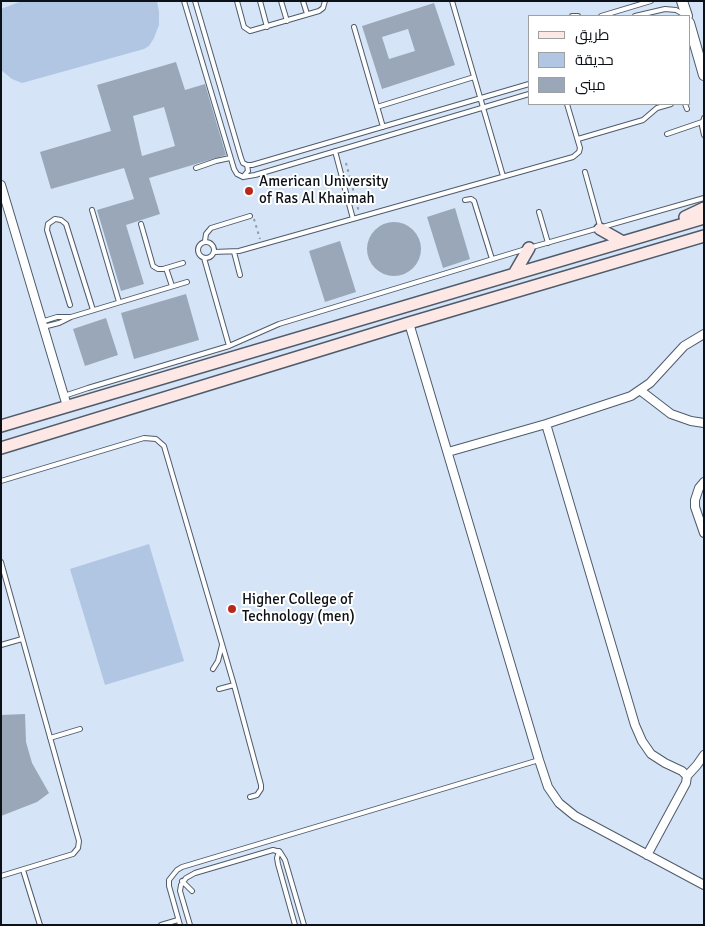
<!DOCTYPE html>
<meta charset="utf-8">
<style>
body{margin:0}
#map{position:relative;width:705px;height:926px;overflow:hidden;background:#d5e4f7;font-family:Signika,Cairo,sans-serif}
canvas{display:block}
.frame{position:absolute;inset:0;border:2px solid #0c1117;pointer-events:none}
.legend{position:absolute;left:528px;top:15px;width:162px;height:90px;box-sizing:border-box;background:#fff;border:1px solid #9ea0a2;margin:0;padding:6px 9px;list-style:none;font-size:15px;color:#0c1117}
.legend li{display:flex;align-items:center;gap:10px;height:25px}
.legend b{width:25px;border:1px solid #9ea0a2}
</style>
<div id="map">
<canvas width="705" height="926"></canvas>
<div class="frame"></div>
<ul class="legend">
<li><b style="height:6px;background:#fde8e5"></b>طريق</li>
<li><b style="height:14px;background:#b0c6e3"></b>حديقة</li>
<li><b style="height:14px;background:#99a7b9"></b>مبنى</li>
</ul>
</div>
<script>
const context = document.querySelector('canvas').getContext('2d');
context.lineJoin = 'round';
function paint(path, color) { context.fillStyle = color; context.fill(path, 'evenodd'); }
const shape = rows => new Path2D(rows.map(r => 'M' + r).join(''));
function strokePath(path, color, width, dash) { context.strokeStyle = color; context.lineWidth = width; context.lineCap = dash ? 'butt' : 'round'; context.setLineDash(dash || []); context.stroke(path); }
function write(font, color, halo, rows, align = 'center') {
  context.font = font + ' Signika,sans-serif'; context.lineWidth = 4; context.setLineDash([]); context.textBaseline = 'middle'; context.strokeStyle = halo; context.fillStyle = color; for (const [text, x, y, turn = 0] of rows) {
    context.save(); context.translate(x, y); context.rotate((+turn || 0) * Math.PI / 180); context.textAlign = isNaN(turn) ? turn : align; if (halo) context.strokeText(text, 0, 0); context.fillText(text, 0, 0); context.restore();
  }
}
const green = shape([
 [22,1,157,1,159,12,159,25,154,38,149,46,144,49,22,83,12,79,1,70,1,9],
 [149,544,184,661,105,685,70,569]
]);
const building = shape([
 [434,3,455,65,382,89,362,26],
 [408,29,415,51,389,59,382,37],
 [176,62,185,90,205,84,226,155,149,178,160,214,126,225,144,284,121,291,97,210,134,199,124,168,51,189,40,152,111,131,97,85],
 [164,107,175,146,142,156,133,116],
 [455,208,470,259,443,268,427,217],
 '367 249a27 27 0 1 1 54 0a27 27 0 1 1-54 0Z',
 [340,241,356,292,325,302,309,251],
 [186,294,199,340,134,359,121,313],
 [106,318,118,355,85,366,73,329],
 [25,714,26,742,32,763,49,793,37,802,1,816,1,715]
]);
const path = shape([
 [346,163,359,212],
 [254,219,260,239]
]);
const service = shape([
 [184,1,234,169,237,174,243,177,255,175,529,94],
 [195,1,241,158,243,163,247,165,252,165,529,84],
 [237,1,244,27,250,31,319,11,323,8,325,1],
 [260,1,267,27],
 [281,1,287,21],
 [303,1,307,14],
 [452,1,503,176],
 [572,16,578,16],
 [601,16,651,1],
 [635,16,665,9,676,10,683,14],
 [354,27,383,127],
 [685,104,687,109],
 [377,107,474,77],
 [704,118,702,126,704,135],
 [667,134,702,122],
 [578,139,643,120,657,108,671,104],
 [335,151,353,219],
 [196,168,216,161,230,158],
 [585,172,600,226],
 [243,177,248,171,247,165],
 [465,200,471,199,474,201,492,259],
 [92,210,119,302],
 [539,212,548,243],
 [141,224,153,266,158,269,163,269,183,263],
 [205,241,206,234,211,228,250,216],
 '198 250a8 8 0 1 1 16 0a8 8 0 1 1-16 0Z',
 [214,252,239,251,573,157,579,152,580,148,567,104],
 [234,252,240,275],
 [204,258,229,346],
 [166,268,172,286],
 [70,305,47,230,48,224,55,219,61,220,66,224,93,310],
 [41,322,57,317,71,317],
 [43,327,59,323,71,317,187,282],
 [64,396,88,388,229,346,279,324,529,248,704,198],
 [1,481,144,438,156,439,164,446,234,685,261,785,261,789,257,795,250,797],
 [1,562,79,841,78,848,73,854,1,876],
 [1,645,22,639],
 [213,669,218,661,222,645],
 [219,689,234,685],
 [50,738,80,729],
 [279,851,277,858,278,864,295,925],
 [23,870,40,925],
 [182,881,192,891],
 [161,925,178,920],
 [180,925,169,886,169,880,177,870,182,867,539,760],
 [190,925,180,891,181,885,186,878,195,873,273,850,280,852,285,860,304,925]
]);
const minor = shape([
 [1,185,67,406],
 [409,323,539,760,548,787,559,803,575,816,704,885],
 [641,391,671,414,691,421,704,423],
 [546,424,635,725,642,741,651,754,665,763,682,771,687,776],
 [448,452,546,424,631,396,650,383,684,346,704,334],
 [704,482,699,488,695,500,695,507,704,533],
 [647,855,686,783,687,776,697,765,704,755]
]);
const tertiary = shape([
 [682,1,687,16],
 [689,23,704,75]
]);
const secondary = shape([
 [685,217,704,208],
 [600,229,623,242],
 [514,274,529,248],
 [1,426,704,218],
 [1,448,409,323,704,236]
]);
const markers = [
 [249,191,5,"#b7291c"],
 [232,609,5,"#b7291c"]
];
const poiNames = [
 ["American University",259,182],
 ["of Ras Al Khaimah",259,199],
 ["Higher College of",242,600],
 ["Technology (men)",242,617]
];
paint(green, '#b0c6e3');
paint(building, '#99a7b9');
strokePath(service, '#4e5b6b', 6);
strokePath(minor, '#4e5b6b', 10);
strokePath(tertiary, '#4e5b6b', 12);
strokePath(secondary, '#4e5b6b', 14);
strokePath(path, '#8f9aa9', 2, [2.5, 4]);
strokePath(service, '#fff', 4);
strokePath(minor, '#fff', 8);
strokePath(tertiary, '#fff', 10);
strokePath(secondary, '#fde8e5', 11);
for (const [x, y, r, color] of markers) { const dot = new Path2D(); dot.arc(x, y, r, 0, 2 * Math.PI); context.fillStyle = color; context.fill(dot); strokePath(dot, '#fff', 2); }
write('15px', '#0c1117', '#fff', poiNames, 'left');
</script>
